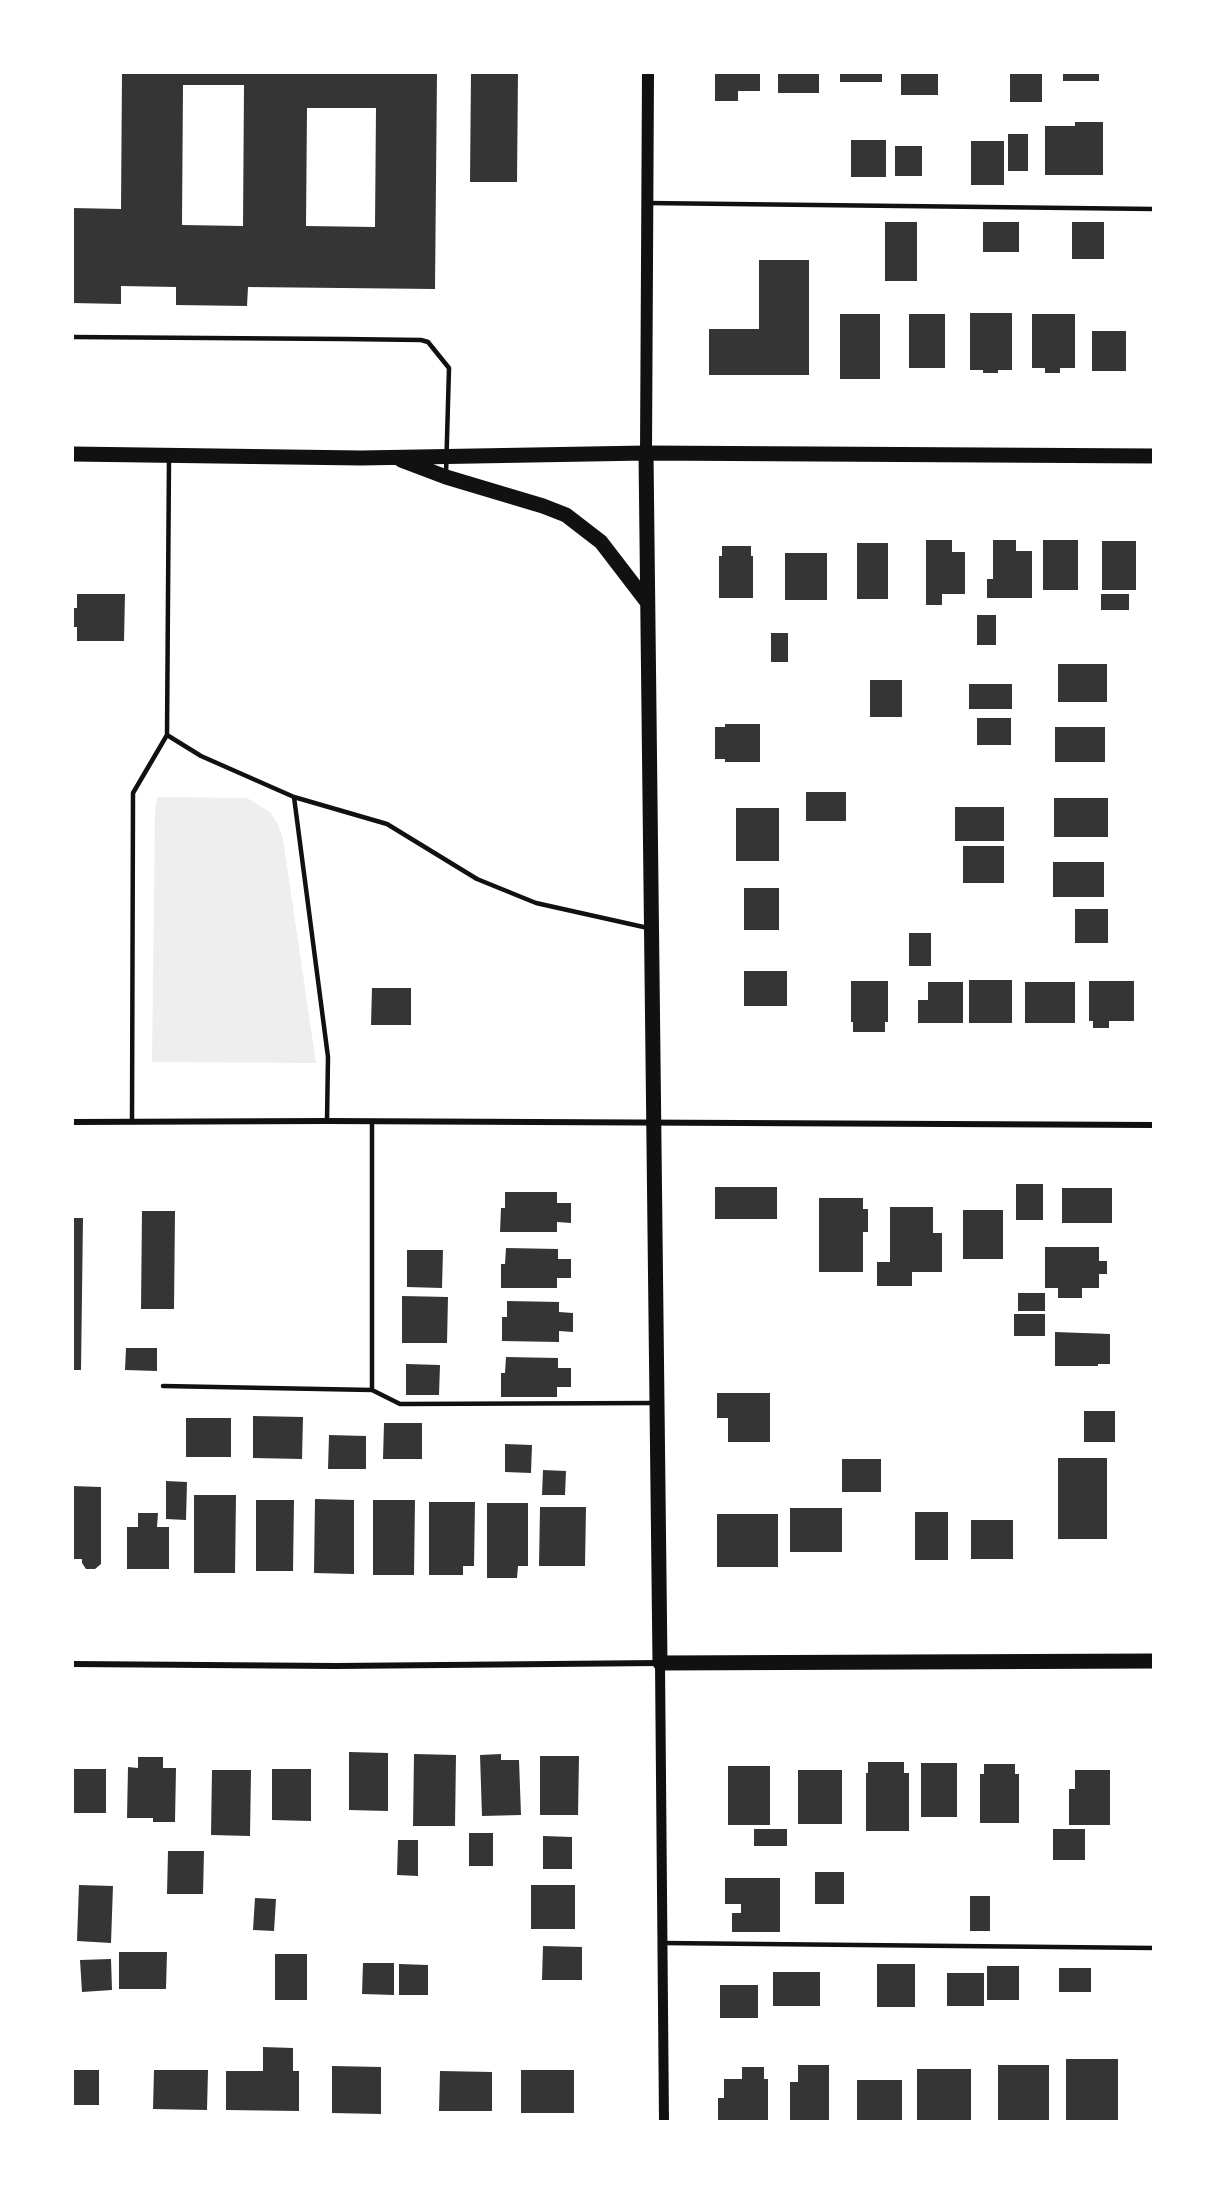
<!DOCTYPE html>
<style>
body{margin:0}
#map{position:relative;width:1226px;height:2194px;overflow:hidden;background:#fff;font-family:Montserrat,sans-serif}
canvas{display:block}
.frame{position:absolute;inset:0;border:74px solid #fff;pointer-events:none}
</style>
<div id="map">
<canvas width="1226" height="2194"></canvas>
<div class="frame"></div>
</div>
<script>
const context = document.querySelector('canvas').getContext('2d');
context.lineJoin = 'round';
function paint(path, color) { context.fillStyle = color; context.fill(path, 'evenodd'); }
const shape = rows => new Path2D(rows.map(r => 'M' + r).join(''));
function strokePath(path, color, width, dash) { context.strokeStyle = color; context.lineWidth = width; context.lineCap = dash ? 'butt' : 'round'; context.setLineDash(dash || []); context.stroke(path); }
const green = shape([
 [157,797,247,798,270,812,278,824,283,839,316,1063,152,1062,155,810]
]);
const building = shape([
 [122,72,437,72,435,289,248,287,247,306,176,305,176,287,121,286,121,304,72,303,72,208,121,209],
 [183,85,244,85,243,226,182,225],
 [307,108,376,108,375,227,306,226],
 [471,72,518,72,517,182,470,182],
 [715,72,760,72,760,91,738,91,738,101,715,101],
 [778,72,819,72,819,93,778,93],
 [840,72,882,72,882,82,840,82],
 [901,72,938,72,938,95,901,95],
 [1010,72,1042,72,1042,102,1010,102],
 [1063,72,1099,72,1099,81,1063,81],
 [1075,122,1103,122,1103,175,1045,175,1045,126,1075,126],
 [1008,134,1028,134,1028,171,1008,171],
 [851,140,886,140,886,177,851,177],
 [971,141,1004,141,1004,185,971,185],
 [895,146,922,146,922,176,895,176],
 [885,222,917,222,917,281,885,281],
 [983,222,1019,222,1019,252,983,252],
 [1072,222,1104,222,1104,259,1072,259],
 [759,260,809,260,809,375,709,375,709,329,759,329],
 [970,313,1012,313,1012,370,998,370,998,373,983,373,983,370,970,370],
 [840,314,880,314,880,379,840,379],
 [909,314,945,314,945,368,909,368],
 [1032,314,1075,314,1075,368,1060,368,1060,373,1045,373,1045,368,1032,368],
 [1092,331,1126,331,1126,371,1092,371],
 [926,540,952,540,952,552,965,552,965,594,942,594,942,605,926,605],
 [993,540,1016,540,1016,551,1032,551,1032,598,987,598,987,579,993,579],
 [1043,540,1078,540,1078,590,1043,590],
 [1102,541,1136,541,1136,590,1102,590],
 [857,543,888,543,888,599,857,599],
 [722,546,751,546,751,556,753,556,753,598,719,598,719,556,722,556],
 [785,553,827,553,827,600,785,600],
 [77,594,125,594,124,641,77,641,77,627,72,627,72,608,77,608],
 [1101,594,1129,594,1129,610,1101,610],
 [977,615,996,615,996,645,977,645],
 [771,633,788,633,788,662,771,662],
 [1058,664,1107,664,1107,702,1058,702],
 [870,680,902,680,902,717,870,717],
 [969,684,1012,684,1012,709,969,709],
 [977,718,1011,718,1011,745,977,745],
 [725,724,760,724,760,762,725,762,725,759,715,759,715,727,725,727],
 [1055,727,1105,727,1105,762,1055,762],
 [806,792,846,792,846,821,806,821],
 [1054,798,1108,798,1108,837,1054,837],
 [955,807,1004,807,1004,841,955,841],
 [736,808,779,808,779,861,736,861],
 [963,846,1004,846,1004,883,963,883],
 [1053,862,1104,862,1104,897,1053,897],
 [744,888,779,888,779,930,744,930],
 [1075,909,1108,909,1108,943,1075,943],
 [909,933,931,933,931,966,909,966],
 [744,971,787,971,787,1006,744,1006],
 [969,980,1012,980,1012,1023,969,1023],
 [851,981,888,981,888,1022,885,1022,885,1032,853,1032,853,1022,851,1022],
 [1089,981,1134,981,1134,1021,1109,1021,1109,1028,1093,1028,1093,1021,1089,1021],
 [928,982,963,982,963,1023,918,1023,918,1000,928,1000],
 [1025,982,1075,982,1075,1023,1025,1023],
 [372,988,411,988,411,1025,371,1025],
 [1016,1184,1043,1184,1043,1220,1016,1220],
 [715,1187,777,1187,777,1219,715,1219],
 [1062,1188,1112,1188,1112,1223,1062,1223],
 [505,1192,557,1192,557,1203,571,1203,571,1223,557,1222,557,1232,500,1232,501,1208,505,1208],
 [819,1198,863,1198,863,1209,868,1209,868,1232,863,1232,863,1272,819,1272],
 [890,1207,933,1207,933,1233,942,1233,942,1272,912,1272,912,1286,877,1286,877,1262,890,1262],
 [963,1210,1003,1210,1003,1259,963,1259],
 [142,1211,175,1211,174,1309,141,1309],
 [72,1218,83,1218,81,1370,72,1370],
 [1045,1247,1099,1247,1099,1261,1107,1261,1107,1274,1099,1274,1099,1288,1082,1288,1082,1298,1058,1298,1058,1288,1045,1288],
 [506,1248,558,1249,558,1259,571,1259,571,1278,557,1278,557,1288,501,1288,501,1264,505,1264],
 [407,1250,443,1250,442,1288,407,1287],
 [1018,1293,1045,1293,1045,1311,1018,1311],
 [402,1296,448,1297,447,1343,402,1343],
 [507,1301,559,1302,559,1312,573,1313,573,1332,559,1331,559,1342,502,1341,502,1317,507,1317],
 [1014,1314,1045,1314,1045,1336,1014,1336],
 [1055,1332,1110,1334,1110,1364,1098,1364,1098,1366,1055,1366],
 [126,1348,157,1348,157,1371,125,1370],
 [506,1357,558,1358,558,1368,571,1368,571,1387,557,1387,557,1397,501,1397,501,1373,505,1373],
 [406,1364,440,1365,439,1395,406,1395],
 [717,1393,770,1393,770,1442,728,1442,728,1418,717,1418],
 [1084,1411,1115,1411,1115,1442,1084,1442],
 [253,1416,303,1417,302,1459,253,1458],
 [186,1418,231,1418,231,1457,186,1457],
 [384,1423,422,1423,422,1459,383,1459],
 [329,1435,366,1436,366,1469,328,1469],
 [505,1444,532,1445,531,1473,505,1472],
 [1058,1458,1107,1458,1107,1539,1058,1539],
 [842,1459,881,1459,881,1492,842,1492],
 [543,1470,566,1471,565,1495,542,1495],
 [166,1481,187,1482,186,1520,166,1519],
 [72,1486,101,1487,101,1564,95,1569,86,1569,82,1563,82,1559,72,1559],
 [194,1495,236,1495,235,1573,194,1573],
 [315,1499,354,1500,354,1574,314,1573],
 [256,1500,294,1500,293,1571,256,1571],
 [373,1500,415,1500,414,1575,373,1575],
 [429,1502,475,1502,474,1566,463,1566,463,1575,429,1575],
 [487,1503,528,1503,528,1566,518,1566,517,1578,487,1578],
 [540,1507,586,1507,585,1566,539,1566],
 [790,1508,842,1508,842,1552,790,1552],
 [915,1512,948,1512,948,1560,915,1560],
 [138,1513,158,1513,157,1527,169,1527,169,1569,127,1569,127,1527,138,1527],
 [717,1514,778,1514,778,1567,717,1567],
 [971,1520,1013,1520,1013,1559,971,1559],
 [349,1752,388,1753,388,1811,349,1810],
 [414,1754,456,1755,455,1826,413,1826],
 [501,1754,501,1760,519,1760,521,1815,482,1816,480,1755],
 [540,1756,579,1756,578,1815,540,1815],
 [138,1757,163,1757,163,1768,176,1768,175,1822,153,1822,153,1818,127,1818,128,1767,138,1768],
 [868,1762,904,1762,904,1773,909,1773,909,1831,866,1831,866,1773,868,1773],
 [921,1763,957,1763,957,1817,921,1817],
 [984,1764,1015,1764,1015,1774,1019,1774,1019,1823,980,1823,980,1774,984,1774],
 [728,1766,770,1766,770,1825,728,1825],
 [72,1769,106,1769,106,1813,72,1813],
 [272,1769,311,1769,311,1821,272,1820],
 [212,1770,251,1770,250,1836,211,1835],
 [798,1770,842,1770,842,1824,798,1824],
 [1075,1770,1110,1770,1110,1825,1069,1825,1069,1789,1075,1789],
 [754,1829,787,1829,787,1846,754,1846],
 [1053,1829,1085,1829,1085,1860,1053,1860],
 [469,1833,493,1833,493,1866,469,1866],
 [543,1836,572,1837,572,1869,543,1869],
 [398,1840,418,1840,418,1876,397,1875],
 [168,1851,204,1851,203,1894,167,1894],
 [815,1872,844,1872,844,1904,815,1904],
 [725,1878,780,1878,780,1932,732,1932,732,1913,741,1913,741,1904,725,1904],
 [79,1885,113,1886,111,1943,77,1941],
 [531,1885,575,1885,575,1929,531,1929],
 [970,1896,990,1896,990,1931,970,1931],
 [255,1898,276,1899,274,1931,253,1930],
 [543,1946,582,1947,582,1980,542,1980],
 [119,1952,167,1952,166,1989,119,1989],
 [275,1954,307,1954,307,2000,275,2000],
 [111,1959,112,1990,82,1992,80,1960],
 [363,1963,394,1963,394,1995,362,1994],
 [399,1964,428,1965,428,1995,399,1995],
 [877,1964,915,1964,915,2007,877,2007],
 [987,1966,1019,1966,1019,2000,987,2000],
 [1059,1968,1091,1968,1091,1992,1059,1992],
 [773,1972,820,1972,820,2006,773,2006],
 [947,1973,984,1973,984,2006,947,2006],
 [720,1985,758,1985,758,2018,720,2018],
 [263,2047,293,2048,293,2071,299,2071,299,2111,226,2110,226,2071,263,2071],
 [1066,2059,1118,2059,1118,2122,1066,2122],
 [798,2065,829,2065,829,2122,790,2122,790,2082,798,2082],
 [998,2065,1049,2065,1049,2122,998,2122],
 [332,2066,381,2067,381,2114,332,2113],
 [742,2067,764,2067,764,2079,768,2079,768,2122,718,2120,718,2098,724,2098,724,2079,742,2079],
 [917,2069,971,2069,971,2122,917,2122],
 [72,2070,99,2070,99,2105,72,2105],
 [154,2070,208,2070,207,2110,153,2109],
 [521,2070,574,2070,574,2113,521,2113],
 [440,2071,492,2072,492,2111,439,2111],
 [857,2080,902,2080,902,2122,857,2122]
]);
const service = shape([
 [647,203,1154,209],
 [72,337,343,339,421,340,428,342,449,368,446,474],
 [167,735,201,756,294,797,387,824,477,879,536,903,648,928],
 [294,797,328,1057,327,1121],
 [132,1122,133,793,167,735,169,458],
 [163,1386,372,1390,372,1121],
 [372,1390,400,1404,654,1403],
 [663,1943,1154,1948]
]);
const minor = shape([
 [72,1122,327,1121,1154,1125],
 [72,1664,336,1666,659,1663]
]);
const tertiary = shape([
 [660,1663,664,2122]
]);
const secondary = shape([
 [646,453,648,72]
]);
const primary = shape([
 [646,453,660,1663,1154,1661],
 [72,454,361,458,646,453,1154,456],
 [401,460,446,477,543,506,566,515,601,542,647,602]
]);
paint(green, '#eee');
paint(building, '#353535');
strokePath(service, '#111', 4.5);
strokePath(minor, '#111', 6);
strokePath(tertiary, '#111', 10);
strokePath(secondary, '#111', 12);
strokePath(primary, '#111', 15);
</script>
